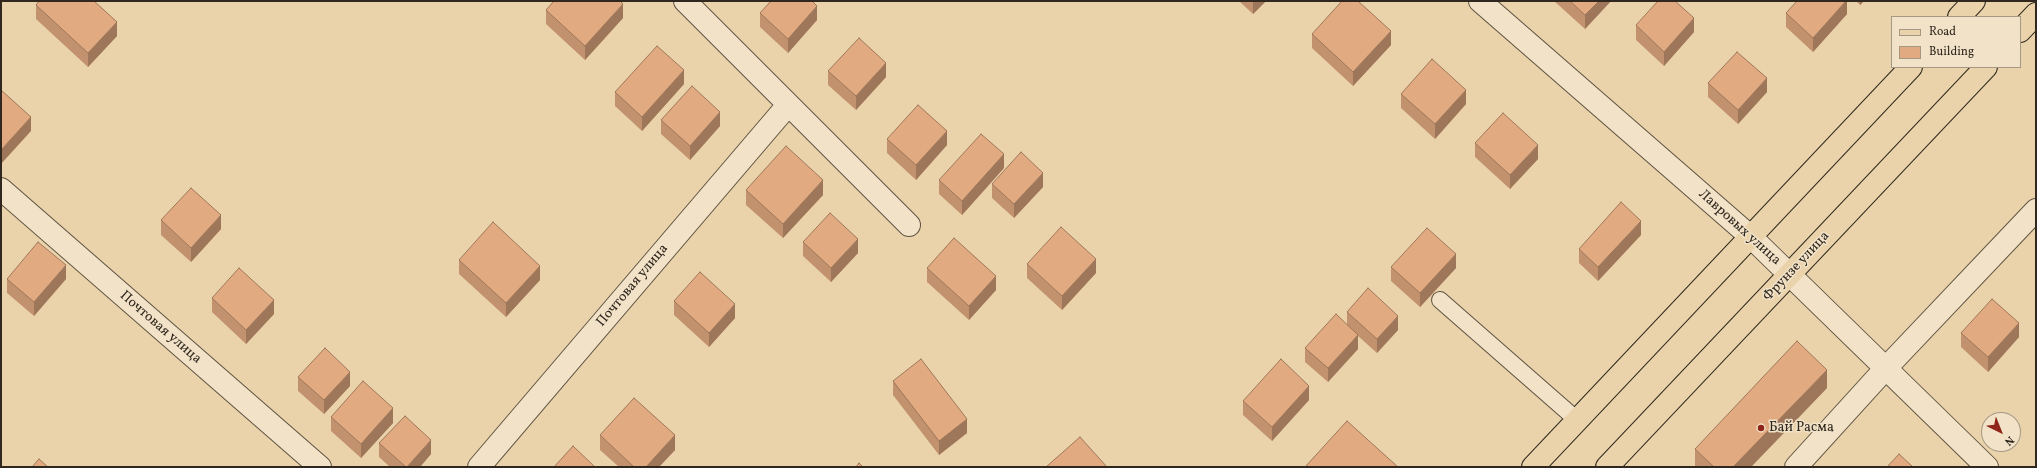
<!DOCTYPE html>
<meta charset="utf-8">
<style>
body{margin:0}
#map{position:relative;width:2037px;height:468px;overflow:hidden;background:#ead3aa;font-family:Vollkorn,serif}
canvas{display:block}
.frame{position:absolute;inset:0;border:2px solid #30281e;pointer-events:none}
.legend{position:absolute;left:1891px;top:16px;width:130px;height:52px;box-sizing:border-box;background:#f1e2c8;border:1px solid #a49884;margin:0;padding:5px 7px;list-style:none;font-size:12px;color:#30281e}
.legend li{display:flex;align-items:center;gap:8px;height:20px}
.legend b{width:20px;border:1px solid #a49884}
.north{position:absolute;left:1981px;top:412px;width:40px;height:40px;box-sizing:border-box;background:#f1e2c8;border:1px solid #a49884;border-radius:50%;rotate:137deg;font-size:11px;font-weight:700;line-height:16px;text-align:center;color:#30281e}
.north::after{content:'';display:block;margin:auto;width:14px;height:18px;background:#8f2418;clip-path:polygon(50% 0,100% 100%,50% 72%,0 100%)}
</style>
<div id="map">
<canvas width="2037" height="468"></canvas>
<div class="frame"></div>
<ul class="legend">
<li><b style="height:5px;background:#ead3aa"></b>Road</li>
<li><b style="height:11px;background:#e1aa80"></b>Building</li>
</ul>
<div class="north">N</div>
</div>
<script>
const context = document.querySelector('canvas').getContext('2d');
context.lineJoin = 'round';
const shape = rows => new Path2D(rows.map(r => 'M' + r).join(''));
function strokePath(path, color, width, dash) { context.strokeStyle = color; context.lineWidth = width; context.lineCap = dash ? 'butt' : 'round'; context.setLineDash(dash || []); context.stroke(path); }
function paint(path, color) { context.fillStyle = color; context.fill(path, 'evenodd'); }
function write(font, color, halo, rows, align = 'center') {
  context.font = font + ' Vollkorn,serif'; context.lineWidth = 3; context.setLineDash([]); context.textBaseline = 'middle'; context.strokeStyle = halo; context.fillStyle = color; for (const [text, x, y, turn = 0] of rows) {
    context.save(); context.translate(x, y); context.rotate((+turn || 0) * Math.PI / 180); context.textAlign = isNaN(turn) ? turn : align; if (halo) context.strokeText(text, 0, 0); context.fillText(text, 0, 0); context.restore();
  }
}
const service = shape([
 [1440,300,1577,420]
]);
const minor = shape([
 [685,1,909,225],
 [1480,1,1751,237,1987,467],
 [1,189,320,467],
 [479,467,788,105],
 [1796,467,1886,368,2036,210]
]);
const primary = shape([
 [1959,17,1974,1],
 [2020,31,2036,14],
 [1533,467,1911,67],
 [1607,467,1986,67]
]);
const wall = shape([
 [1239,1,1266,1,1253,14],
 [1554,1,1611,1,1585,29],
 [1847,1,1847,14,1813,52,1786,27,1786,13],
 [1856,1,1864,1,1860,5],
 [36,5,117,36,88,67,36,19],
 [546,10,623,18,585,60,546,24],
 [760,13,817,20,788,53,760,27],
 [1636,25,1694,32,1664,66,1636,40],
 [1312,34,1391,45,1353,86,1312,48],
 [828,71,886,77,856,110,828,85],
 [1708,83,1767,92,1738,124,1708,97],
 [684,84,642,131,615,106,615,92],
 [1401,94,1466,104,1435,139,1401,108],
 [661,120,720,126,690,160,661,134],
 [887,139,947,145,916,180,887,153],
 [1475,143,1538,159,1510,189,1475,157],
 [1004,168,962,215,939,194,939,180],
 [992,184,1043,187,1014,218,992,198],
 [746,190,823,195,783,238,746,205],
 [161,220,221,229,191,262,161,235],
 [1641,235,1598,281,1579,263,1579,249],
 [803,242,858,253,831,282,803,256],
 [459,260,540,280,506,317,459,274],
 [1027,264,1096,273,1062,310,1027,278],
 [1391,267,1456,268,1420,307,1391,281],
 [927,268,996,290,969,320,927,282],
 [7,279,66,279,34,316,7,293],
 [212,298,274,314,246,344,212,312],
 [674,301,735,318,709,347,674,315],
 [1347,312,1398,330,1377,353,1358,336,1358,349,1328,382,1305,362,1305,348,1347,325],
 [1961,333,2019,337,1988,372,1961,347],
 [298,377,350,386,324,414,298,391],
 [893,381,967,433,939,455,893,395],
 [1827,388,1751,467,1695,467,1695,449],
 [1309,400,1272,441,1243,415,1243,401],
 [331,417,393,423,361,458,331,431],
 [600,435,675,450,659,467,619,467,600,450],
 [379,443,431,454,420,467,390,467,379,457]
]);
const shadedWall = shape([
 [1253,1,1266,1,1253,14],
 [1599,1,1611,1,1585,29,1585,15],
 [1846,1,1847,1,1847,14,1813,52,1813,38],
 [1860,1,1864,1,1860,5],
 [623,4,623,18,585,60,585,46],
 [817,6,817,20,788,53,788,39],
 [1694,18,1694,32,1664,66,1664,52],
 [117,22,117,36,88,67,88,53],
 [1391,31,1391,45,1353,86,1353,72],
 [886,63,886,77,856,110,856,96],
 [684,70,684,84,642,131,642,117],
 [1767,78,1767,92,1738,124,1738,110],
 [1466,90,1466,104,1435,139,1435,124],
 [720,112,720,126,690,160,690,146],
 [31,117,31,131,1,164,1,150],
 [947,131,947,145,916,180,916,165],
 [1538,145,1538,159,1510,189,1510,175],
 [1004,154,1004,168,962,215,962,201],
 [1043,173,1043,187,1014,218,1014,204],
 [823,180,823,195,783,238,783,224],
 [221,215,221,229,191,262,191,248],
 [1641,221,1641,235,1598,281,1598,267],
 [858,239,858,253,831,282,831,268],
 [1456,254,1456,268,1420,307,1420,293],
 [1096,259,1096,273,1062,310,1062,296],
 [66,265,66,279,34,316,34,302],
 [540,266,540,280,506,317,506,303],
 [996,276,996,290,969,320,969,306],
 [274,300,274,314,246,344,246,330],
 [735,304,735,318,709,347,709,333],
 [1398,316,1398,330,1377,353,1377,339],
 [2019,323,2019,337,1988,372,1988,357],
 [1358,335,1358,349,1328,382,1328,368],
 [1827,370,1827,388,1751,467,1733,467],
 [350,372,350,386,324,414,324,400],
 [1309,386,1309,400,1272,441,1272,427],
 [393,408,393,423,361,458,361,444],
 [967,419,967,433,939,455,939,441],
 [675,435,675,450,659,467,646,467],
 [431,440,431,454,420,467,407,467]
]);
const building = shape([
 [39,1,94,1,117,22,88,53,36,5,39,1],
 [554,1,620,1,623,4,585,46,546,10,554,1],
 [771,1,812,1,817,6,788,39,760,13,771,1],
 [1342,1,1358,1,1391,31,1353,72,1312,34,1342,1],
 [1570,1,1599,1,1585,15,1570,1],
 [1658,1,1675,1,1694,18,1664,52,1636,25,1658,1],
 [1797,1,1846,1,1813,38,1786,13,1797,1],
 [859,38,886,63,856,96,828,71,859,38],
 [657,46,684,70,642,117,615,92,657,46],
 [1737,52,1767,78,1738,110,1708,83,1737,52],
 [1432,59,1466,90,1435,124,1401,94,1432,59],
 [692,86,720,112,690,146,661,120,692,86],
 [1,90,31,117,1,150,1,90],
 [918,105,947,131,916,165,887,139,918,105],
 [1503,113,1538,145,1510,175,1475,143,1503,113],
 [981,134,1004,154,962,201,939,180,981,134],
 [786,146,823,180,783,224,746,190,786,146],
 [1021,152,1043,173,1014,204,992,184,1021,152],
 [191,188,221,215,191,248,161,220,191,188],
 [1621,202,1641,221,1598,267,1579,249,1621,202],
 [830,213,858,239,831,268,803,242,830,213],
 [493,222,540,266,506,303,459,260,493,222],
 [1061,227,1096,259,1062,296,1027,264,1061,227],
 [1427,228,1456,254,1420,293,1391,267,1427,228],
 [954,238,996,276,969,306,927,268,954,238],
 [38,242,66,265,34,302,7,279,38,242],
 [239,268,274,300,246,330,212,298,239,268],
 [700,272,735,304,709,333,674,301,700,272],
 [1368,288,1398,316,1377,339,1347,312,1368,288],
 [1992,299,2019,323,1988,357,1961,333,1992,299],
 [1336,314,1358,335,1328,368,1305,348,1336,314],
 [1797,341,1827,370,1733,467,1714,467,1695,449,1797,341],
 [325,348,350,372,324,400,298,377,325,348],
 [921,359,967,419,939,441,893,381,921,359],
 [1281,359,1309,386,1272,427,1243,401,1281,359],
 [363,381,393,408,361,444,331,417,363,381],
 [634,398,675,435,646,467,634,467,600,435,634,398],
 [405,416,431,440,407,467,406,467,379,443,405,416],
 [1347,421,1398,467,1305,467,1347,421],
 [1080,437,1107,467,1046,467,1080,437],
 [573,446,595,467,554,467,573,446],
 [1899,454,1913,467,1887,467,1899,454],
 [39,459,48,467,32,467,39,459],
 [859,463,863,467,856,467,859,463]
]);
const markers = [
 [1761,428,4,"#8f2418"]
];
const streetNames = [
 ["Лавровых улица",1739,228,42],
 ["Фрунзе улица",1797,267,-47],
 ["Почтовая улица",633,286,-50],
 ["Почтовая улица",160,328,41]
];
const poiNames = [
 ["Бай Расма",1769,428]
];
strokePath(service, '#5e5341', 18);
strokePath(minor, '#5e5341', 24);
strokePath(primary, '#30281e', 24);
strokePath(service, '#f1e2c8', 16);
strokePath(minor, '#f1e2c8', 22);
strokePath(primary, '#ead3aa', 22);
paint(wall, '#c2926e');
paint(shadedWall, '#9e775a');
paint(building, '#e1aa80');
strokePath(building, '#9e775a', 1);
for (const [x, y, r, color] of markers) { const dot = new Path2D(); dot.arc(x, y, r, 0, 2 * Math.PI); context.fillStyle = color; context.fill(dot); strokePath(dot, '#f1e2c8', 1.5); }
write('14px', '#30281e', '#f1e2c8', streetNames);
write('14px', '#30281e', '#f1e2c8', poiNames, 'left');
</script>
